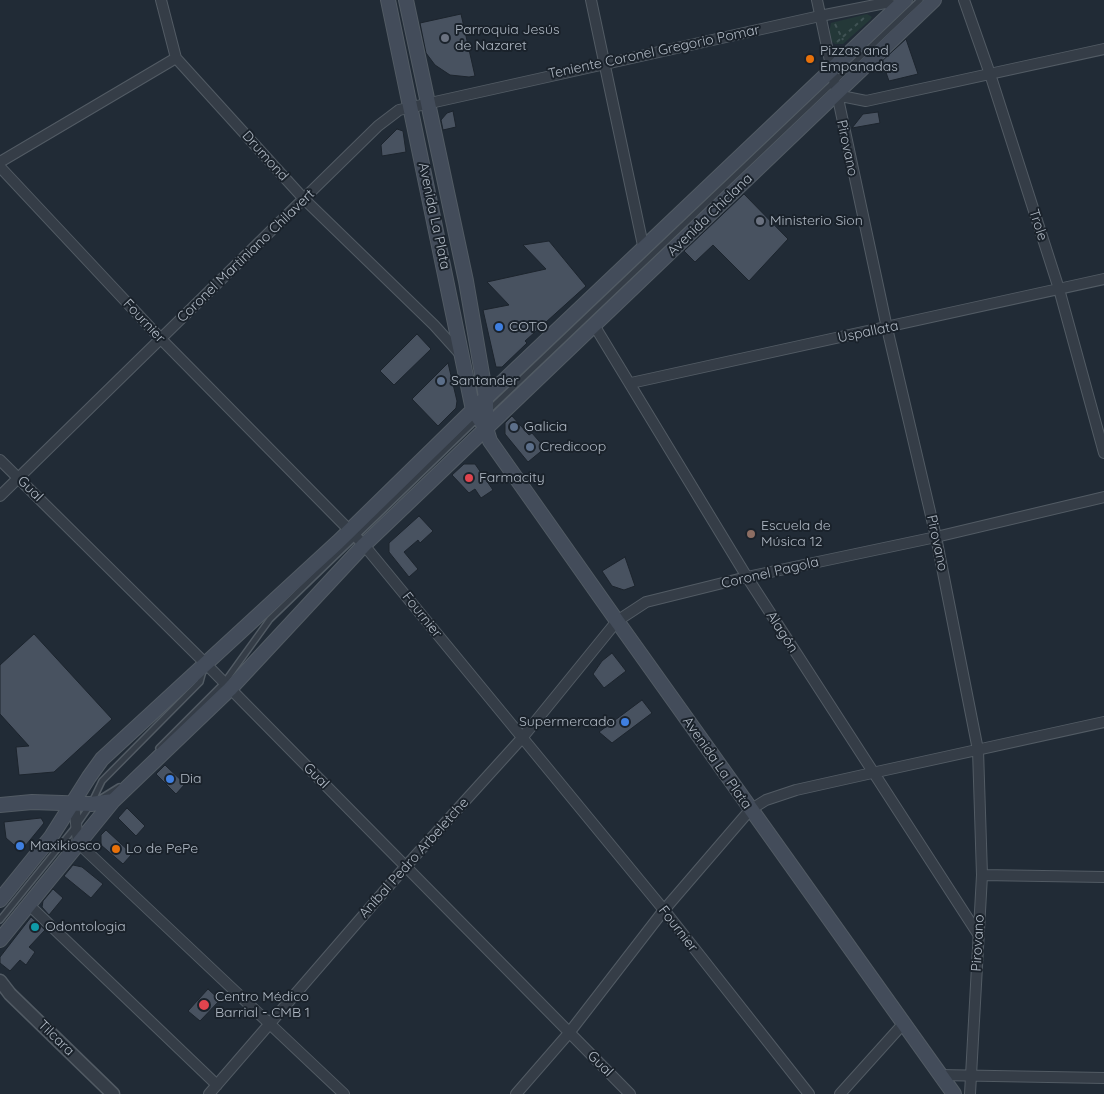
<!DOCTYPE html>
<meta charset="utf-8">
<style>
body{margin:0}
canvas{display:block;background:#212b36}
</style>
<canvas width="1104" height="1094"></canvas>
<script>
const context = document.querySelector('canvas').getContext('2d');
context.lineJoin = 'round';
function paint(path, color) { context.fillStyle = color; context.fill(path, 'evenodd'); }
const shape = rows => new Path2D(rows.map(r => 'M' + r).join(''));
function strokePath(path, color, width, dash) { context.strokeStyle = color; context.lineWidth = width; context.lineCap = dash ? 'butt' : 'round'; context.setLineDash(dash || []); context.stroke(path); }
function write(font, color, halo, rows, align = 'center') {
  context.font = font + ' Quicksand,sans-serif'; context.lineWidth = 4; context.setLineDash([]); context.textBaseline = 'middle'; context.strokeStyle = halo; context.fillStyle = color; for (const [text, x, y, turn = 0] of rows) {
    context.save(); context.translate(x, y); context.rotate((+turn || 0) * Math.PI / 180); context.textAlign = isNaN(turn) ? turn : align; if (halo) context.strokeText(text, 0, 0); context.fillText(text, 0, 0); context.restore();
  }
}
const green = shape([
 [867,14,872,17,870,20,843,44,835,44,830,40,829,32,831,23]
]);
const building = shape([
 [461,14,475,76,469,77,450,75,435,65,426,53,420,23,461,14],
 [906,39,918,74,889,81,882,61,906,39],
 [453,111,456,127,443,130,441,120,447,113,453,111],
 [878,112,880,123,852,128,863,114,878,112],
 [397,129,403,131,406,152,382,156,381,145,397,129],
 [744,194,788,239,749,281,713,245,695,262,684,251,744,194],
 [549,241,586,286,525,341,527,343,502,367,496,367,483,310,509,305,487,282,546,269,523,245,549,241],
 [417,334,431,349,394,385,380,371,417,334],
 [448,363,457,401,456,408,438,426,412,399,448,363],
 [512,416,529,435,532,433,545,448,528,462,505,434,505,423,512,416],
 [464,464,475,464,493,490,481,498,475,489,469,493,452,475,464,464],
 [419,516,433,531,420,543,418,540,404,552,418,569,409,577,389,552,389,543,419,516],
 [625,557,635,586,624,590,612,586,602,571,625,557],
 [34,634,112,719,54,772,19,775,16,747,29,746,0,714,0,665,34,634],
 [612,653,626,671,604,688,593,674,602,661,612,653],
 [642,700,652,713,612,743,599,732,642,700],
 [165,765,185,784,176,794,156,774,165,765],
 [127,808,145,826,136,836,118,818,127,808],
 [41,818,44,823,21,851,6,838,4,822,41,818],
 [106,830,132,854,123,864,101,845,101,835,106,830],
 [73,865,82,867,103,884,91,898,64,876,73,865],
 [53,889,63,898,49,915,42,907,43,901,53,889],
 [31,917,45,930,29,947,35,952,26,965,20,960,10,971,0,963,0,957,31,917],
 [208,989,220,1000,200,1021,188,1011,208,989]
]);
const path = shape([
 [835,24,843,40],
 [837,42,865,17]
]);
const service = shape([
 [488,411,920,0],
 [159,748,224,683,270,619,477,419],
 [103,797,119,787],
 [0,920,76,826,91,804,102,781,200,682,203,671]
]);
const minor = shape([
 [161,0,176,58,304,199,434,325,461,355],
 [591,0,644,250],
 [817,0,887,328,936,537,978,750,982,875,970,1094],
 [964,0,990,74,1059,289,1104,453],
 [836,95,866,101,1104,49],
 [0,162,176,58],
 [0,167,161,339,364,545,664,910,809,1094],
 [594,325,747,577,978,934],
 [631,383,1104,279],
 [0,460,206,664,630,1094],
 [0,496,378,126,399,110,820,16,885,3,898,7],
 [74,803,78,843,344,1094],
 [982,875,1104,877],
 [28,904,217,1085],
 [939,1075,1104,1078],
 [209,1094,406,866,522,738,617,621,646,602,747,577,936,537,1104,497],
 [516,1094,569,1033,664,910,750,810,766,800,796,790,872,773,1104,722],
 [840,1094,903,1024]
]);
const tertiary = shape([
 [0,981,10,994,113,1094]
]);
const secondary = shape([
 [388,0,473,410,486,428,490,441,617,621,954,1094],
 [406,0,466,281,486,397,486,428],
 [0,805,32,802,91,804,113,801],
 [0,900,51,837,89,777,102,759,338,542,473,410,905,0],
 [0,940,113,801,230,689,364,545,934,0]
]);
const markers = [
 [445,38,5,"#6b7280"],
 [810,59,5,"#e8710a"],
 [760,221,5,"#6b7280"],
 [499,327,5,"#3f7fe0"],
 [441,381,5,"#5c6f8a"],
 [514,427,5,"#5c6f8a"],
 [530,447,5,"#5c6f8a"],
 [469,478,5,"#e0444e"],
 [751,534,5,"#8d6e63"],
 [625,722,5,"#3f7fe0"],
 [170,779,5,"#3f7fe0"],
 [20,846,5,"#3f7fe0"],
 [116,849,5,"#e8710a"],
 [35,927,5,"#0f9aa8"],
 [204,1005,6,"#e0444e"]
];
const poiNames = [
 ["Parroquia Jesús",455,30],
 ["de Nazaret",455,46],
 ["Pizzas and",820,51],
 ["Empanadas",820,67],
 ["Ministerio Sion",770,221],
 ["COTO",509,327],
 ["Santander",451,381],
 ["Galicia",524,427],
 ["Credicoop",540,447],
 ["Farmacity",479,478],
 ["Escuela de",761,526],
 ["Música 12",761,542],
 ["Supermercado",615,722,"right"],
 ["Dia",180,779],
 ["Maxikiosco",30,846],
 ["Lo de PePe",126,849],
 ["Odontologia",45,927],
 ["Centro Médico",215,997],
 ["Barrial - CMB 1",215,1013]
];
const streetNames = [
 ["Teniente Coronel Gregorio Pomar",654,52,-12],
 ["Pirovano",847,148,78],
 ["Drumond",265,156,48],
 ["Avenida Chiclana",710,215,-44],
 ["Avenida La Plata",434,216,78],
 ["Trole",1038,225,72],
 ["Coronel Martiniano Chilavert",246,256,-44],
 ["Fournier",144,321,47],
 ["Uspallata",868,332,-12],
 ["Gual",30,489,45],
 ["Pirovano",937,543,78],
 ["Coronel Pagola",770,573,-13],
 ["Fournier",422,615,51],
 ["Alagón",782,632,57],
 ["Avenida La Plata",717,763,55],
 ["Gual",316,776,45],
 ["Aníbal Pedro Arbeletche",414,858,-48],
 ["Fournier",678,929,52],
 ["Pirovano",978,943,-87],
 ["Tilcara",56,1038,44],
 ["Gual",600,1064,45]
];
paint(green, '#243838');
paint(building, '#485260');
strokePath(building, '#1c242d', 1);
strokePath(service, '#525b64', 8);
strokePath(minor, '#525b64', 12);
strokePath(tertiary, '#525b64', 15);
strokePath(secondary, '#525b64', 16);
strokePath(path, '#415355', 2, [4, 4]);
strokePath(service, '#353d47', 5);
strokePath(minor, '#353d47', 10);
strokePath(tertiary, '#353d47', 12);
strokePath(secondary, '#434c5a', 14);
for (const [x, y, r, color] of markers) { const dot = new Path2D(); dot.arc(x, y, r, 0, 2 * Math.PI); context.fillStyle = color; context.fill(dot); strokePath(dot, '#1a222b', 2); }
write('14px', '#afb8c3', '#1a222b', poiNames, 'left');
write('14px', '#afb8c3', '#1a222b', streetNames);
</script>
